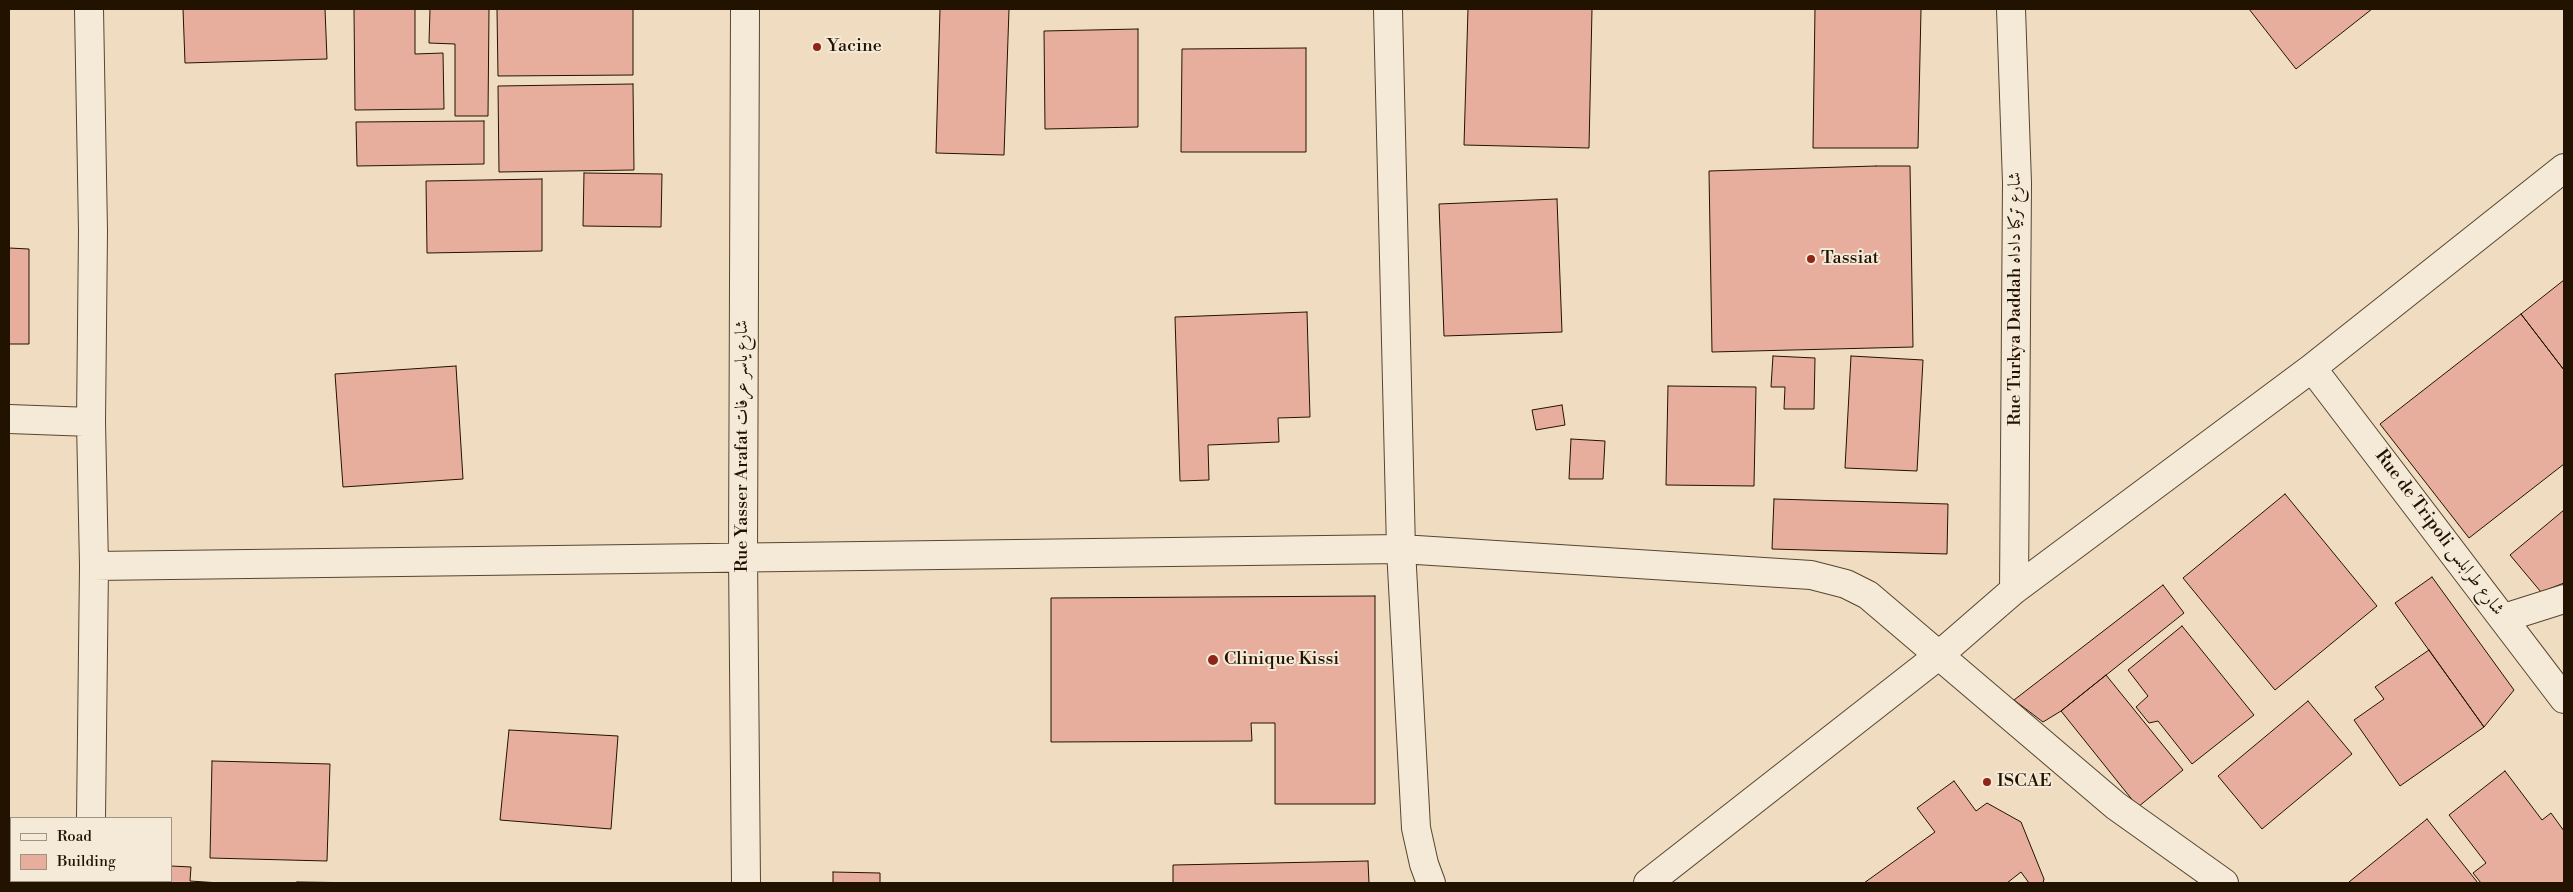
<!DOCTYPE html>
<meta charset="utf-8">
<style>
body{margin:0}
#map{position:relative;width:2573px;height:892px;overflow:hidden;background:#f0ddc1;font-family:"Libre Bodoni",serif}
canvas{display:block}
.frame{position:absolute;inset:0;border:10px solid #221300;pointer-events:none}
.legend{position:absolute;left:10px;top:817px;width:162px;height:65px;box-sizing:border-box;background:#f5e9d7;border:1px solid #a19381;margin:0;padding:6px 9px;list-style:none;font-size:15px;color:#221300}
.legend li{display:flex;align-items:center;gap:10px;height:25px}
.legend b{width:25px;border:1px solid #a19381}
</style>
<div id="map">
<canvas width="2573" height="892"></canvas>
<div class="frame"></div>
<ul class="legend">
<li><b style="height:6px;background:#f5e9d7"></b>Road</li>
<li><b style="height:14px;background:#e8ae9d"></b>Building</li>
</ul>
</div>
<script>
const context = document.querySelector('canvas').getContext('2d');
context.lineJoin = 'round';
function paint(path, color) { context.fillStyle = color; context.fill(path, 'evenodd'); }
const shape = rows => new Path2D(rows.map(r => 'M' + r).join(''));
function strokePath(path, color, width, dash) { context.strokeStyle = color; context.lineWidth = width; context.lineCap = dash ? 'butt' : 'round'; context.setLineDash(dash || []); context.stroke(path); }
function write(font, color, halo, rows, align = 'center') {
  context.font = font + ' "Libre Bodoni",Amiri,serif'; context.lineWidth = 4; context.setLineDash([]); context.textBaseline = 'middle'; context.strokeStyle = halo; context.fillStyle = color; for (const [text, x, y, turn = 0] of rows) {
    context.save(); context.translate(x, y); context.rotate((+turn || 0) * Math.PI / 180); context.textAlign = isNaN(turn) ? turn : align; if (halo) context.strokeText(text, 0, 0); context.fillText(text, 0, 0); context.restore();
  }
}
const building = shape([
 [183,9,325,9,327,59,185,63,183,9],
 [354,9,415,9,415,54,443,53,444,109,355,110,354,9],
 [430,9,489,9,488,116,455,116,455,44,429,43,430,9],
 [497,9,633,9,633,75,498,76,497,9],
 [940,9,1009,9,1004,155,936,153,940,9],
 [1468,9,1592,9,1589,148,1464,145,1468,9],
 [1815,9,1921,9,1918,148,1813,148,1815,9],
 [2249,9,2372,9,2296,69,2249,9],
 [1138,29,1138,127,1045,129,1044,31,1138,29],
 [1306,48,1306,152,1181,152,1182,49,1306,48],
 [633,84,634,170,499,172,498,86,633,84],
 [484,121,484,164,357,166,356,122,484,121],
 [1876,166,1910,166,1913,347,1712,352,1709,171,1876,166],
 [584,173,662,174,661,227,583,226,584,173],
 [542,179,542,251,427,253,426,181,542,179],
 [1557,199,1562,332,1444,336,1439,204,1557,199],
 [9,248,29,249,29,344,9,344,9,248],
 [2564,280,2564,370,2521,314,2564,280],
 [1307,312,1310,417,1278,418,1279,442,1208,445,1209,480,1180,481,1175,317,1307,312],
 [2521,314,2564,370,2564,464,2469,538,2380,424,2521,314],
 [1773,356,1815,358,1814,409,1784,409,1785,387,1771,387,1773,356],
 [1851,356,1923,360,1917,471,1845,468,1851,356],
 [456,366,463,479,343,487,335,374,456,366],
 [1668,386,1756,387,1754,486,1666,485,1668,386],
 [1562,405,1565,425,1536,430,1532,410,1562,405],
 [1571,439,1605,441,1603,479,1569,479,1571,439],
 [2285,494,2377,606,2275,690,2183,578,2285,494],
 [1774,499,1948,504,1947,554,1772,549,1774,499],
 [2564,510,2564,583,2541,592,2510,555,2564,510],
 [2432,577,2514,690,2484,727,2395,603,2432,577],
 [2163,585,2184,613,2061,711,2043,722,2014,700,2163,585],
 [1375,596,1375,804,1275,804,1275,723,1251,723,1252,741,1051,742,1051,598,1375,596],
 [2182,626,2254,715,2192,764,2158,721,2149,723,2136,707,2148,696,2128,670,2182,626],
 [2429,650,2484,727,2400,786,2354,720,2384,699,2375,687,2429,650],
 [2106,675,2183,770,2138,807,2061,711,2106,675],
 [2308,701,2352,754,2262,829,2218,776,2308,701],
 [509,730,618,736,611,829,500,820,509,730],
 [212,761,330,764,327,861,210,858,212,761],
 [2505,771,2542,820,2551,813,2564,831,2564,883,2481,883,2473,873,2486,863,2449,815,2505,771],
 [1954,781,1976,811,1987,803,2021,822,2044,879,2043,883,2029,883,2021,872,2007,883,1864,883,1935,832,1917,808,1954,781],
 [2427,819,2478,883,2351,883,2349,882,2427,819],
 [1368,861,1369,883,1173,883,1173,865,1368,861],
 [171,866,191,867,190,881,220,883,155,883,155,881,171,881,171,866],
 [833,872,880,873,880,883,833,883,833,872],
 [297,882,370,883,297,883,297,882]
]);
const minor = shape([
 [89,9,93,231,91,422,94,566,91,818],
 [745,9,743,556,746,883],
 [1388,9,1401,549,1416,828,1424,864,1431,883],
 [2011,9,2017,183,2014,590],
 [2312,368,2564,699],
 [9,419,91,422],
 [94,566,1401,549,1811,575,1846,584,1868,595,2116,806,2224,883],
 [2504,618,2564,599],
 [90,883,90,881],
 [1648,883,1938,656,2014,590,2312,368,2564,168]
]);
const markers = [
 [817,47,5,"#8f2418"],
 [1811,259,5,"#8f2418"],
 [1213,660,6,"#8f2418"],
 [1987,782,5,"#8f2418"]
];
const poiNames = [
 ["Yacine",827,47],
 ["Tassiat",1821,259],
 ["Clinique Kissi",1224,660],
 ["ISCAE",1997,782]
];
const streetNames = [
 ["Rue Turkya Daddah شارع تركيا داداه",2016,299,-90],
 ["Rue Yasser Arafat شارع ياسر عرفات",743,446,-90],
 ["Rue de Tripoli شارع طرابلس",2439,533,53]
];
paint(building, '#e8ae9d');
strokePath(building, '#221300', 1);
strokePath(minor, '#564630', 30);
strokePath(minor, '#f5e9d7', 28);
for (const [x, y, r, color] of markers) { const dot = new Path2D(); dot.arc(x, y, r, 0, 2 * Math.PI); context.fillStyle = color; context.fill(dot); strokePath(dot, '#f5e9d7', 2); }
write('18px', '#221300', '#f5e9d7', poiNames, 'left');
write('18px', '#221300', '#f5e9d7', streetNames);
</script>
